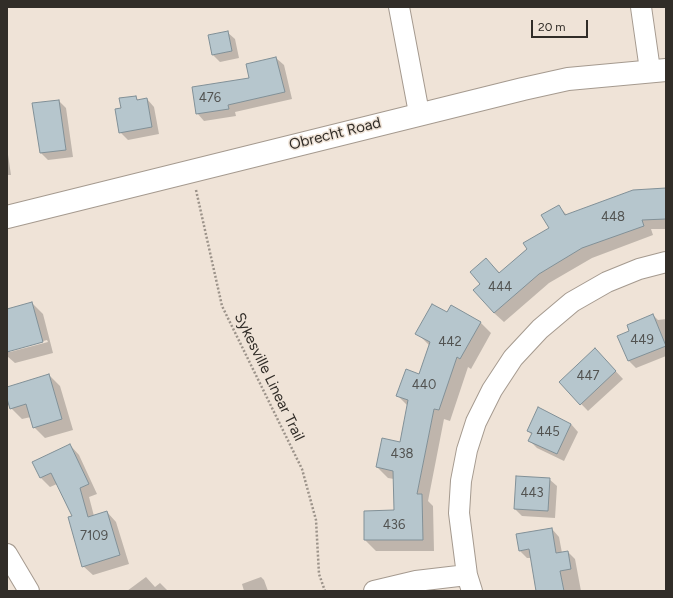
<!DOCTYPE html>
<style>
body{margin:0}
#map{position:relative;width:673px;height:598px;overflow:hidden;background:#efe3d7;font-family:Figtree,sans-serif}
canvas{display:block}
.frame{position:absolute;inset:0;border:8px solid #312d28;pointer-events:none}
.scale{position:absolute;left:531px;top:20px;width:57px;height:18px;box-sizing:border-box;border:2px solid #312d28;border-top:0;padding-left:5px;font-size:12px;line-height:14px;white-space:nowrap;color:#312d28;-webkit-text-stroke:3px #efe3d7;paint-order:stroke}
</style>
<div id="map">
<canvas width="673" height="598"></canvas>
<div class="frame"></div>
<div class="scale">20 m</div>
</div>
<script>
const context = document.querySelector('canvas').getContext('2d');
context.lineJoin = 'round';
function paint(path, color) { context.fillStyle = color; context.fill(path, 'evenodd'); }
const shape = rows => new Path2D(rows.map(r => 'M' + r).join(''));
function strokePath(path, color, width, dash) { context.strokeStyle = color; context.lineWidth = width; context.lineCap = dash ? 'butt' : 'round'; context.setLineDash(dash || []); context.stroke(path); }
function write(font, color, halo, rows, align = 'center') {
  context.font = font + ' Figtree,sans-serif'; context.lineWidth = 3; context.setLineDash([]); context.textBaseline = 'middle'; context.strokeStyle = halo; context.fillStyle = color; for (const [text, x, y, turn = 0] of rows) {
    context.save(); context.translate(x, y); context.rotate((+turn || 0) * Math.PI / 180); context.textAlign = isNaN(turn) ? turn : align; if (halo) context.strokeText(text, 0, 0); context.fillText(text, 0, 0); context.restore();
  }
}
const shadow = shape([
 [227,32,235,39,239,58,220,62,213,55],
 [276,58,284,65,292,99,235,112,236,116,204,121,197,113,250,79],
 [135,97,139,101,147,99,154,107,159,134,128,140,120,132,122,108],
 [59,101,66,108,73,157,48,160,41,153],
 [7,148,11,175,7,175],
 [666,189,666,229,651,229,653,235,592,258,549,283,504,322,494,313,482,284,486,260,500,273,550,228,558,206,567,215],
 [32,303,43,314,53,353,15,363,7,356,7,310],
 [47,340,48,342,10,352,10,350],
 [447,313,480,322,491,333,471,369,468,367,450,421,444,419,428,501,433,506,434,551,376,551,365,540,395,511,394,479,388,478,377,467,401,443,408,406,398,396,420,375,430,346,417,333],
 [653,315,658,320,666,319,666,356,636,368,629,361,619,337,631,332],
 [595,349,623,379,588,411,560,382],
 [49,375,60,386,73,430,45,438,34,427,31,417,22,419,11,408,7,396,7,388],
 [571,424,578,432,564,461,537,448,530,441,532,435,528,431],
 [70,445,79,455,97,494,89,497,94,516,107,512,116,522,129,564,93,575,83,566,73,517,57,484,50,487,41,478,33,462],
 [549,479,557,486,555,518,522,516,515,509],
 [552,529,559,537,562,553,568,552,575,559,581,591,541,591,531,558,527,558,520,551,517,535],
 [146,577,155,587,160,583,168,591,127,591],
 [261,577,264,580,268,591,244,591,242,584]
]);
const building = shape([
 [228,31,232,51,212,55,208,35,228,31],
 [276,57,285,92,228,105,229,109,196,114,192,87,249,78,246,64,276,57],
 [136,96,137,100,147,98,152,127,119,133,115,109,121,108,119,98,136,96],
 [59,100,66,150,40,153,32,103,59,100],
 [666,188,666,219,642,220,644,226,582,248,539,274,494,313,473,290,480,284,470,272,486,258,499,273,527,249,523,243,549,228,541,215,559,205,565,215,633,190,666,188],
 [32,302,43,342,7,352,7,309,32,302],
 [432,304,447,312,451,305,481,322,460,359,457,357,439,410,434,409,417,494,422,494,423,540,364,540,364,511,394,510,393,471,376,467,382,438,400,442,408,400,396,396,406,369,419,374,430,342,415,334,432,304],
 [653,314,666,346,628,361,617,336,629,331,627,325,653,314],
 [595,348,616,371,580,405,559,382,595,348],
 [49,374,62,419,33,428,26,404,10,409,7,399,7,387,49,374],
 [538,407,571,424,557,454,528,441,532,433,527,431,538,407],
 [70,444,89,484,80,488,88,517,107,511,120,555,82,567,68,517,72,516,51,473,40,478,32,462,70,444],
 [516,476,550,478,548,511,514,509,516,476],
 [552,528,556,553,568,551,571,569,560,571,564,591,536,591,529,549,519,551,516,534,552,528]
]);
const path = shape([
 [196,190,222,306,302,469,316,520,319,574,325,591]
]);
const minor = shape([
 [399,7,419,113],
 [641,7,650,70],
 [7,554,29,591],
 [374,591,416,581,467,575],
 [472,591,467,575,459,513,461,481,467,450,476,422,492,390,513,358,540,329,572,302,607,282,639,269,666,262]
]);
const tertiary = shape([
 [7,217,523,89,568,79,666,70]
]);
const numberNames = [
 ["476",210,98],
 ["448",613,217],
 ["444",500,287],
 ["449",642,340],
 ["442",450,342],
 ["447",588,376],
 ["440",424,385],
 ["445",548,432],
 ["438",402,454],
 ["443",532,493],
 ["436",394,525],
 ["7109",94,536]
];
const streetNames = [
 ["Obrecht Road",335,134,-14],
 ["Sykesville Linear Trail",269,377,64]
];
paint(shadow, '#0003');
paint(building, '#b6c6cd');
strokePath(building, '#819097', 1);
strokePath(minor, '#a59a8f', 22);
strokePath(tertiary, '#a59a8f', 24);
strokePath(path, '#9c938a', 2.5, [2, 2]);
strokePath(minor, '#fff', 20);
strokePath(tertiary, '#fff', 22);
write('13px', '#525351', null, numberNames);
write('15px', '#312d28', '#efe3d7', streetNames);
</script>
